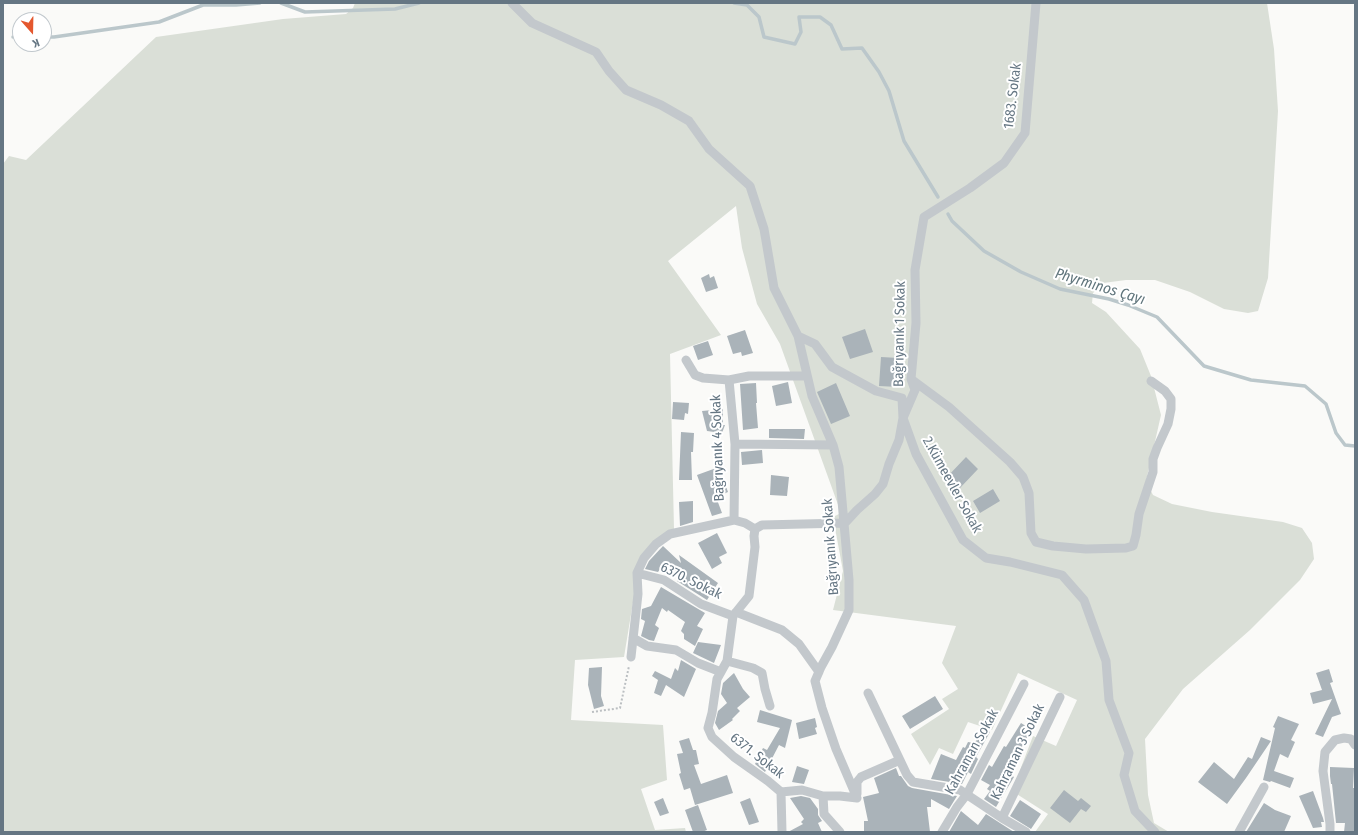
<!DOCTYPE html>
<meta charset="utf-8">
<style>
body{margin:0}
#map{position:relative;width:1358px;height:835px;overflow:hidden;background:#fafaf8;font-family:"Fira Sans Condensed",sans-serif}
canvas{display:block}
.frame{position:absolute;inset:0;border:4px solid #657683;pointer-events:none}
.north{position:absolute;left:12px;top:12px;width:40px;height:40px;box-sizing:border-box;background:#fff;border:1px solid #c1c8cd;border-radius:50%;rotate:160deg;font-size:11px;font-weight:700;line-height:16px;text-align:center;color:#657683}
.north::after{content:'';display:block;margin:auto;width:14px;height:18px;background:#e4572e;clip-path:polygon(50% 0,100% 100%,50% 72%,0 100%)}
</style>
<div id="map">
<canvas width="1358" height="835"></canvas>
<div class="frame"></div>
<div class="north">K</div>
</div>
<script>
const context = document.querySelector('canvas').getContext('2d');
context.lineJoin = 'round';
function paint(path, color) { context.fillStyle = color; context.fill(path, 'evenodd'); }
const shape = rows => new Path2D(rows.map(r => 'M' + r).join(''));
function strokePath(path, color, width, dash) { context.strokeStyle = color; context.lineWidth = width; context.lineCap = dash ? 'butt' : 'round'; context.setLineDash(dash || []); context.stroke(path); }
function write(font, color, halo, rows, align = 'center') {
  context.font = font + ' "Fira Sans Condensed",sans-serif'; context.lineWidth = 4; context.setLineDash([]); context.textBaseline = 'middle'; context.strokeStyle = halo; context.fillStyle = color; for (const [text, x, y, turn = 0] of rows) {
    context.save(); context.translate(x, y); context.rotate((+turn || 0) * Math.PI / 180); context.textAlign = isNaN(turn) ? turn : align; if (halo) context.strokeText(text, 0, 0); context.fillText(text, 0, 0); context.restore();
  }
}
const green = shape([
 [355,3,1267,3,1274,49,1278,111,1268,278,1258,311,1248,313,1224,309,1190,292,1155,280,1126,280,1103,283,1093,293,1092,303,1106,312,1140,349,1151,376,1161,415,1146,481,1153,495,1172,504,1212,512,1283,522,1302,528,1312,543,1314,559,1300,580,1250,630,1183,689,1145,739,1148,795,1154,823,1169,832,1035,832,1048,814,1012,791,1033,736,1056,746,1077,700,1018,673,992,730,968,722,953,754,939,748,930,765,911,734,949,709,942,699,958,689,942,663,956,626,833,610,843,571,833,517,841,513,780,344,757,304,742,248,736,206,668,261,721,335,670,354,674,529,647,549,637,578,624,657,575,660,571,720,663,725,667,780,641,789,655,830,685,828,686,832,3,832,3,164,9,156,26,160,156,37,283,19,346,14,353,8]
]);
const stream = shape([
 [281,3,305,12,395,9,419,3],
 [734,3,747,5,759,17,764,37,795,44,801,32,799,17,820,17,831,25,842,49,862,48,879,72,889,91,904,141,938,197],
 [13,37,20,37],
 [44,37,54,37,159,22,203,5,236,5,260,3],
 [948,214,952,221,984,251,1021,272,1060,289,1109,299,1128,305,1157,317,1204,366,1251,380,1305,386,1326,404,1336,433,1345,445,1355,446]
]);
const building = shape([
 [709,274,710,278,714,276,718,288,706,292,701,278],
 [865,329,873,352,850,359,842,337],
 [745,330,753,353,742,356,741,352,733,354,727,336],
 [708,341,713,355,698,360,693,346],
 [881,357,899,358,898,387,879,386],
 [788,382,792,403,776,406,772,386],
 [756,383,757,403,756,403,758,428,743,430,740,384],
 [836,383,850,416,831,424,817,392],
 [673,402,689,403,688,414,685,413,684,420,672,419],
 [723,409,723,425,725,425,722,433,707,431,702,411],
 [769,429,805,429,804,439,769,438],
 [681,432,694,433,693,452,691,452,692,480,679,480],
 [762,450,763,463,742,465,741,452],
 [966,457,978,469,960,488,948,476],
 [719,467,728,492,716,497,722,513,712,516,697,475],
 [771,475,789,477,787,496,770,495],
 [993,489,1000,501,980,513,973,501],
 [693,501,693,522,680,526,679,502],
 [717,533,727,553,719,557,722,563,712,569,698,543],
 [663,546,681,563,679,555,718,583,707,600,677,581,680,576,663,565,658,572,645,569,649,561],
 [661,587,705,613,697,626,703,629,695,646,684,639,684,634,681,631,685,622,668,610,667,612,662,608,655,625,659,628,654,641,649,640,641,636,645,621,641,619,642,609,651,606],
 [698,642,721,645,714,663,693,653],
 [681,660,696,669,684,697,666,685,661,696,654,693,658,680,652,676,655,671,671,679,675,668,678,671],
 [602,667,601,696,604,706,594,709,588,685,589,668],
 [1329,669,1333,682,1330,683,1341,714,1332,717,1323,737,1315,734,1332,699,1313,704,1310,693,1322,690,1316,673],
 [734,673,743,689,750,697,737,708,740,711,732,719,733,720,719,730,715,723,718,711,727,703,721,694,723,683],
 [935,696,943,709,910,729,902,716],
 [760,710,792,720,785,748,779,745,765,772,755,764,763,748,767,750,780,728,757,722],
 [1278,716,1299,724,1291,740,1295,742,1288,758,1280,754,1274,771,1294,778,1290,788,1271,781,1270,782,1263,780,1275,728,1273,727],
 [815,718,817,727,815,728,817,734,799,739,796,723],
 [1021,723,1032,730,1020,750,1024,752,1011,775,1014,777,996,807,984,799,990,791,987,789,990,785,981,780,989,765,992,767,1004,746,1006,747],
 [986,729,990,732,976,757,978,759,971,774,968,772,962,784,931,779,941,754,956,760,963,747,965,748,968,742,974,743],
 [1261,737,1271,741,1246,778,1227,804,1198,782,1214,762,1234,779,1248,757,1252,759],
 [689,738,693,750,696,750,699,764,694,765,701,784,727,775,733,793,695,805,690,788,684,790,679,774,681,773,677,754,683,753,679,741],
 [797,766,809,770,804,784,792,782],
 [1330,767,1354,768,1353,788,1355,788,1355,832,1344,832,1345,823,1336,823,1332,784,1331,784,1330,776],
 [896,768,899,776,901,776,908,786,912,788,957,796,949,809,931,799,931,807,927,807,930,832,864,832,864,821,868,821,863,797,879,793,874,778],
 [1064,790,1078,801,1081,798,1091,806,1086,812,1081,809,1070,823,1050,808],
 [1313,791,1323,818,1324,822,1321,822,1322,827,1313,828,1299,796],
 [801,796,810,798,818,809,818,815,822,821,818,823,822,832,788,832,803,824,801,822,804,819,790,798],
 [663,798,669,813,660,816,654,802],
 [750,798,759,822,749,825,740,802],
 [1020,800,1041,814,1031,829,1010,816],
 [1264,803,1275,810,1291,816,1284,832,1246,832],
 [698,805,707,830,702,832,693,832,685,810],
 [961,811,978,825,986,814,1014,832,949,832]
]);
const path = shape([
 [592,712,620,708,629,666]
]);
const street = shape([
 [512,3,532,23,596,52,609,71,626,90,661,105,689,121,709,149,750,186,764,229,774,288,798,336,812,396,833,445,839,467,849,580,849,610,832,647,821,667,815,681,822,708,836,749,857,798,840,796,823,796,802,790,781,792],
 [798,336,815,344,832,367,876,391,902,398,903,418,916,454,963,540,986,558,1010,562,1062,575,1084,600,1106,661,1109,700,1129,753,1124,775,1135,811,1155,832],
 [686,360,695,375,703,378,729,380],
 [911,379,949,407,1010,462,1023,477,1029,493,1031,533,1036,542,1053,546,1086,549,1126,548,1133,546,1136,535,1139,514,1153,472,1153,459,1157,448,1168,424,1171,409,1171,399,1165,391,1151,381],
 [735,444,833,445],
 [734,520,735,444,729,380,749,376,807,376],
 [755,529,762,525,845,523,857,510,875,494,883,484,889,464,899,440,903,418,915,390,911,379,916,323,915,270,924,217,970,188,1004,163,1025,133,1036,3],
 [755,529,754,536,755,547,749,596,733,616,727,661,717,679,712,713,708,728,712,737,734,757,768,781,781,792,782,832],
 [637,573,664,580,701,604,733,616],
 [736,612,782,630,799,644,819,672],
 [633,638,647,646,676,650,698,663,721,672],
 [631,657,638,594,637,573,644,558,656,544,670,534,734,520,745,523,755,529],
 [727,661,753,668,762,673,765,689,770,706],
 [868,693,907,775,913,782,960,790,1002,818,1026,832],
 [857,794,857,782,861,777,900,760],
 [823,796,824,814,840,832],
 [1002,818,1060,697],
 [942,832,957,807,967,794,1024,684],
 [1239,832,1264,787],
 [1330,832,1330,824,1323,771,1325,752,1335,740,1344,738,1351,739,1355,745]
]);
const streetNames = [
 ["1683. Sokak",1013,96,-83],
 ["Bağrıyanık 1 Sokak",900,334,-89],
 ["Bağrıyanık 4 Sokak",718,448,-92],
 ["2.Kümeevler Sokak",952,485,61],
 ["Bağrıyanık Sokak",831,547,-94],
 ["6370. Sokak",691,581,26],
 ["Kahraman Sokak",972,752,-61],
 ["Kahraman 3 Sokak",1018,752,-64],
 ["6371. Sokak",757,756,38]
];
const waterNames = [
 ["Phyrminos Çayı",1100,287,17]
];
paint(green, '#dadfd7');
strokePath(stream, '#bbc7cb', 3.5);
paint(building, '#aab3b9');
strokePath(path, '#bbbfc2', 2, [2, 2]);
strokePath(street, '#c3c8cc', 9);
write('14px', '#657683', '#fff', streetNames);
write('italic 15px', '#60757c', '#fff', waterNames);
</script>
